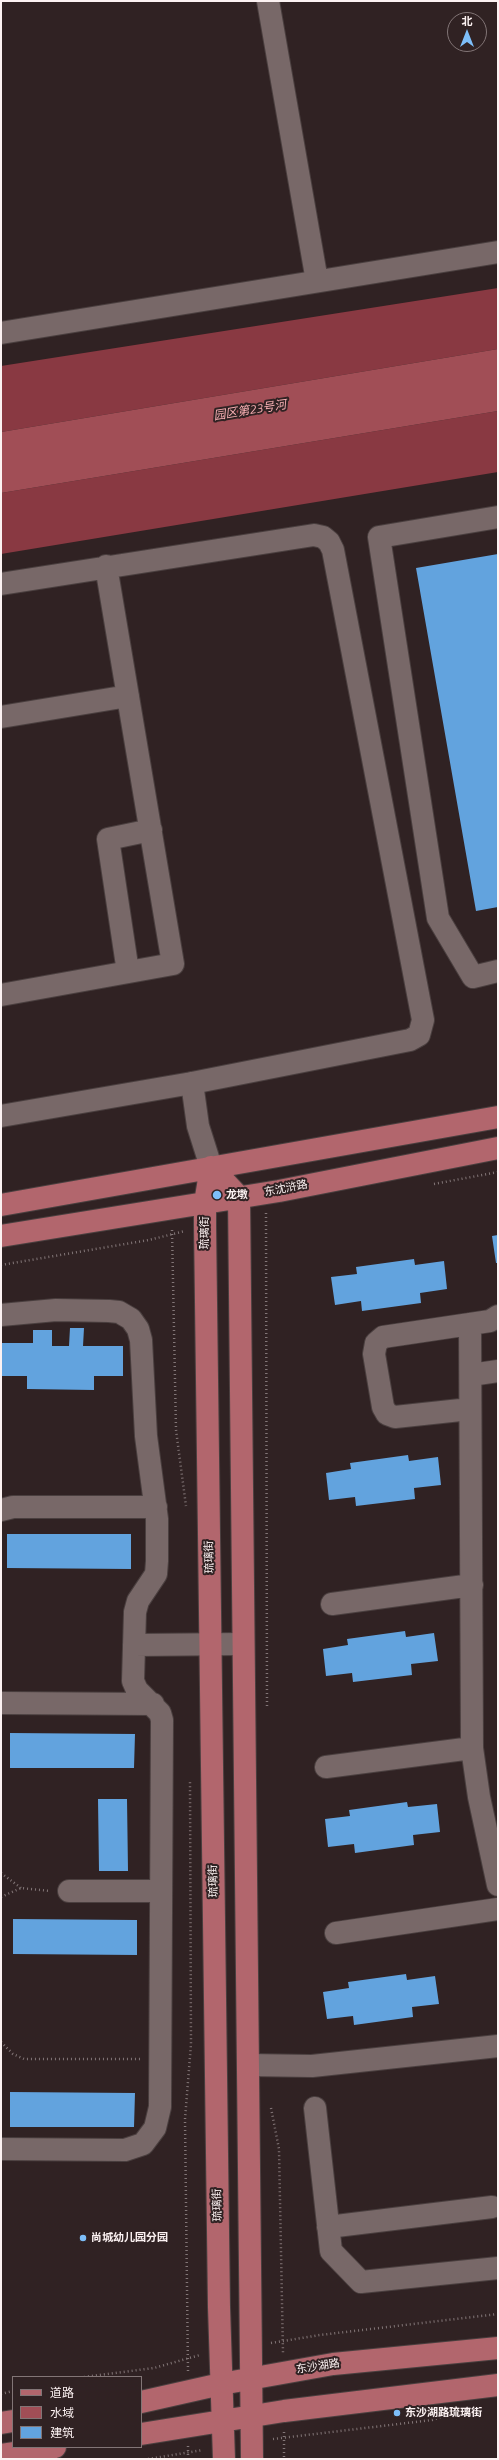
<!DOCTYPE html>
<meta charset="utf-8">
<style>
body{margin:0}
#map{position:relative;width:499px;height:2460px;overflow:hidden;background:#302223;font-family:"Titillium Web","Noto Sans SC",sans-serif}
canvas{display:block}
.frame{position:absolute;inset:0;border:2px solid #fcf2f2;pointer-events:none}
.legend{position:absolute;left:12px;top:2376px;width:130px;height:72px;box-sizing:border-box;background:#302223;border:1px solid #827576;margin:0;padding:5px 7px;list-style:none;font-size:12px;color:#fcf2f2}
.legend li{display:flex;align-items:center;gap:8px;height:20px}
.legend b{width:20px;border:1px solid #827576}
.north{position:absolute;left:447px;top:12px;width:40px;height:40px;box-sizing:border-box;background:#302223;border:1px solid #827576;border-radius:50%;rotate:0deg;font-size:11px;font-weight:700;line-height:16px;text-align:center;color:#fcf2f2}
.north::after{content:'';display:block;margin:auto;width:14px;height:18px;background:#7dbef9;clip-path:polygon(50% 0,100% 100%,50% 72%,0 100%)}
</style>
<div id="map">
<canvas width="499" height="2460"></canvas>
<div class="frame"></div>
<ul class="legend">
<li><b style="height:5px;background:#b2666d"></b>道路</li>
<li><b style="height:11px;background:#a14e56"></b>水域</li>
<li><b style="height:11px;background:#62a3de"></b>建筑</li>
</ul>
<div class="north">北</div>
</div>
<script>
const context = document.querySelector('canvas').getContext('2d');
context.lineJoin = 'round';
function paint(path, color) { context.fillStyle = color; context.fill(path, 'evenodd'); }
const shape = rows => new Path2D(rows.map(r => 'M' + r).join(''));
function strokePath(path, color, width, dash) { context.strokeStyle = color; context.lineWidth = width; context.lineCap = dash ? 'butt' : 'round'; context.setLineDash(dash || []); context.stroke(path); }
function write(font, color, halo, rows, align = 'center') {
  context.font = font + ' "Titillium Web","Noto Sans SC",sans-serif'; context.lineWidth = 4; context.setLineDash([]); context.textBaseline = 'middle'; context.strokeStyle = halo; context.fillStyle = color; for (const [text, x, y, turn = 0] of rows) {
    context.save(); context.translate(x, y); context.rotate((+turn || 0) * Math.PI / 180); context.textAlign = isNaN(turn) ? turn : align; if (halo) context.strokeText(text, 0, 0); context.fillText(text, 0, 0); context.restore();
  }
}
const forest = shape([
 [498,288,498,349,1,432,1,366],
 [498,411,498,472,1,554,1,493]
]);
const water = shape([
 [498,349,498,411,1,493,1,432]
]);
const building = shape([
 [498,554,498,907,476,911,416,568],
 [498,1235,498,1263,496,1263,492,1236],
 [414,1259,415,1265,444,1261,447,1289,420,1293,421,1303,362,1311,361,1301,335,1305,331,1277,357,1274,356,1267],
 [70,1328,84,1328,83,1346,123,1346,123,1376,94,1376,94,1390,27,1389,27,1376,1,1376,1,1343,33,1343,33,1330,52,1330,52,1346,69,1346],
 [408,1455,409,1461,438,1457,441,1485,414,1488,415,1499,356,1506,355,1497,329,1500,326,1473,351,1469,350,1463],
 [7,1534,131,1534,131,1569,7,1568],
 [405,1631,406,1637,434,1633,438,1661,411,1664,412,1675,353,1682,352,1673,326,1676,323,1649,348,1645,347,1639],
 [10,1733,135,1734,134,1768,10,1768],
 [98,1799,127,1799,128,1871,99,1871],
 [407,1802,408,1807,437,1804,440,1832,413,1835,414,1845,355,1853,354,1844,328,1847,325,1819,350,1816,349,1810],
 [13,1919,137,1920,137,1955,13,1954],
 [406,1974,407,1980,435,1976,439,2004,412,2007,413,2017,354,2025,353,2016,327,2019,323,1992,349,1988,348,1982],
 [10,2092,135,2093,134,2127,10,2127]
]);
const path = shape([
 [434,1184,498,1172],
 [266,1213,267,1708],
 [172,1230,176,1430,186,1506],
 [1,1265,149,1240,185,1231],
 [1,1873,21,1888],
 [1,1897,21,1888,50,1891],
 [1,2042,13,2054,24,2059,140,2059],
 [271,2108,279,2149,283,2353],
 [271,2343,320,2335,498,2314],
 [188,2371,185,2119,191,2044,190,1781],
 [84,2377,154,2368,200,2355],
 [1,2394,13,2391],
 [284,2432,284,2459],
 [273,2439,432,2420,458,2412],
 [188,2446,188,2459],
 [148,2459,203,2450]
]);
const minor = shape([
 [268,1,317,281],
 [1,333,498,252],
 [498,517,379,537,438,918,473,977,498,971],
 [1,584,314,535,323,537,329,542,333,550,423,1020,419,1035,410,1040,192,1083,1,1116],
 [1,717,128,696],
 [128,972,108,839,151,830],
 [1,995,173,964,106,566],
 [192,1083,198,1126,211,1167],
 [1,1315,56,1310,109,1311,119,1312,131,1319,138,1329,141,1340,146,1436,157,1519,157,1561,156,1574,138,1601,135,1612,133,1681,137,1690,160,1713,162,1720,160,2107,155,2128,143,2144,125,2150,1,2149],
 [470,1324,472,1748,479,1797,498,1885],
 [471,1375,498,1371],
 [470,1409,395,1417,387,1414,383,1407,374,1354,376,1343,383,1337,490,1321,498,1316],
 [1,1510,13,1507,156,1507],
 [332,1604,472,1585],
 [134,1645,243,1644],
 [1,1703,153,1704],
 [326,1767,472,1748],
 [69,1891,161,1891],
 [336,1933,498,1909],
 [248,2065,312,2066,498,2046],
 [315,2108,331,2251,361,2282,498,2268],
 [328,2227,492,2207]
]);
const major = shape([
 [211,1167,239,1197,252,2459],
 [211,1167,205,1203,205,1225,219,2307,224,2459],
 [1,1205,498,1117],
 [1,1236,279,1191,498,1148],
 [141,2402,221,2384,333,2364,498,2348],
 [1,2423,13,2421],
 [141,2434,284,2411,498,2385],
 [1,2455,55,2447]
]);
const markers = [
 [217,1195,5,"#7dbef9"],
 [83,2238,4,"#7dbef9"],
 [397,2413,4,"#7dbef9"]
];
const streetNames = [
 ["东沈浒路",286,1189,-11],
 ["琉璃街",205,1233,-90],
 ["琉璃街",210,1557,-91],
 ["琉璃街",214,1881,-91],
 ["琉璃街",218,2205,-91],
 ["东沙湖路",318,2367,-9]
];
const poiNames = [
 ["龙墩",226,1195],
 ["尚城幼儿园分园",91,2238],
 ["东沙湖路琉璃街",405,2413]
];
const waterNames = [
 ["园区第23号河",250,411,-9]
];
paint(forest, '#893942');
paint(water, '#a14e56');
paint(building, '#62a3de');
strokePath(minor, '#4a3f3f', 24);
strokePath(major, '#4a3f3f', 24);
strokePath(path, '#827677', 2.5, [1, 3]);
strokePath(minor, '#786868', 22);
strokePath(major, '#b2666d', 22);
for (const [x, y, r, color] of markers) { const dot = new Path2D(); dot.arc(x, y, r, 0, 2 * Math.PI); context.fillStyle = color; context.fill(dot); strokePath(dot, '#302223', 1.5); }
write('11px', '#fcf2f2', '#302223', streetNames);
write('bold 11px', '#fcf2f2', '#302223', poiNames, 'left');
write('italic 12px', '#f8b0b4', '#302223', waterNames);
</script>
